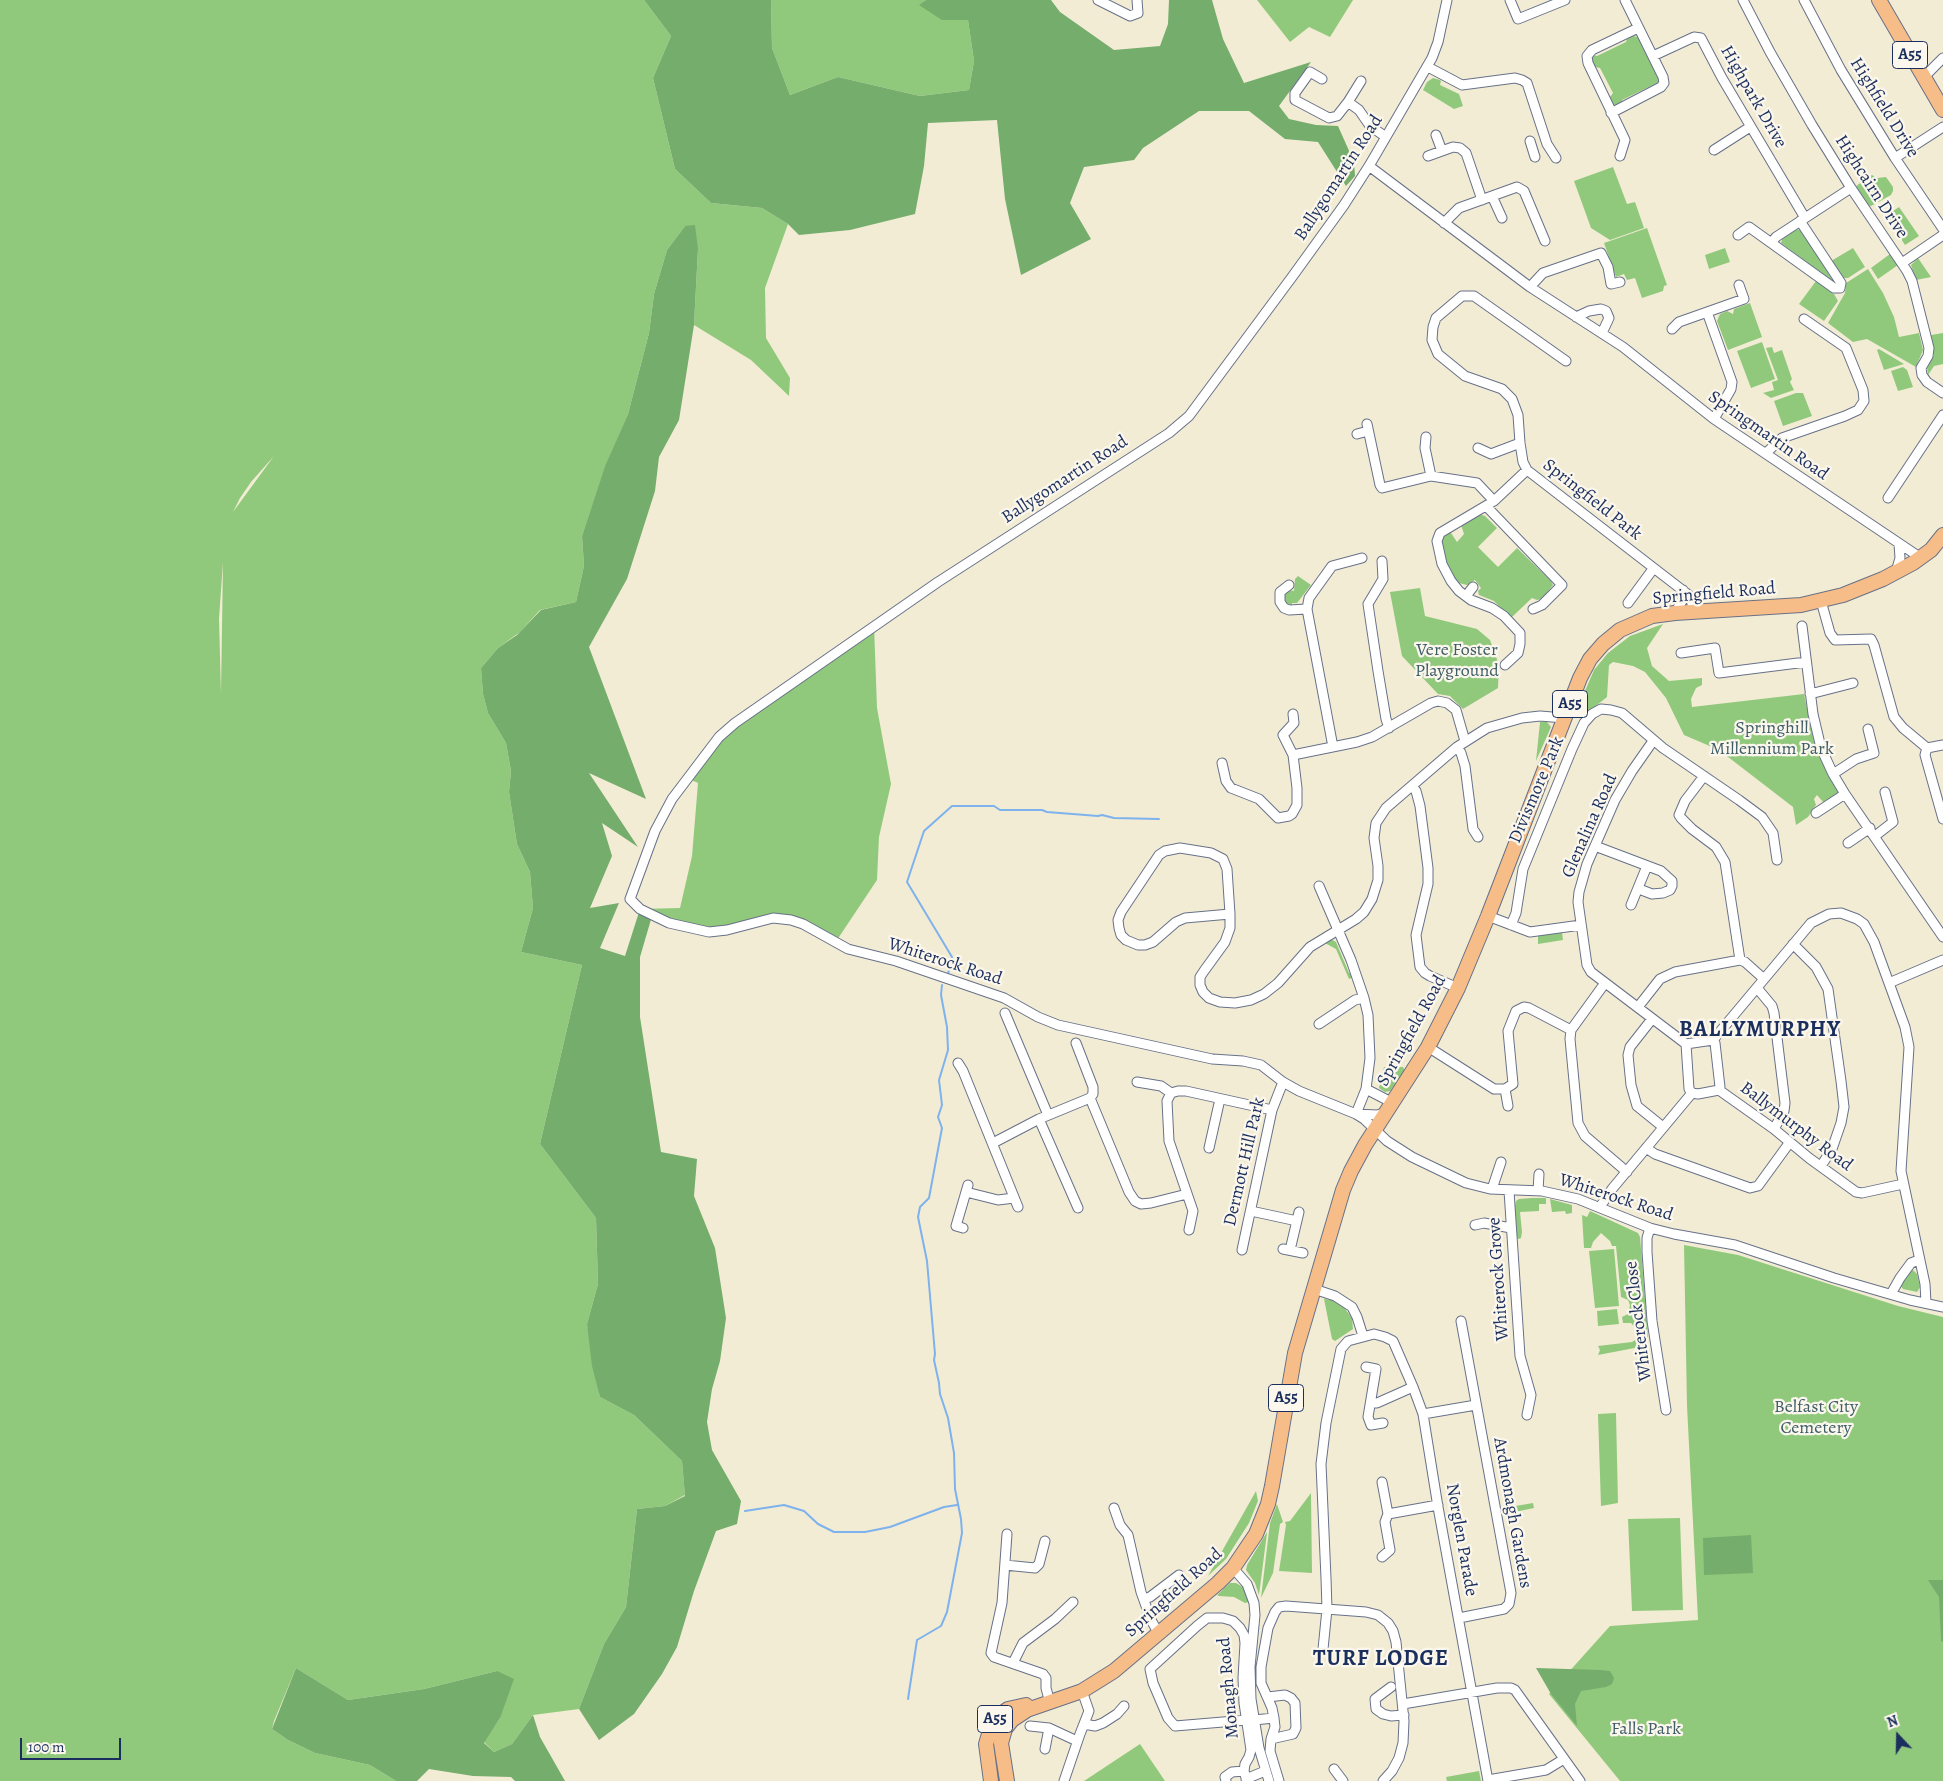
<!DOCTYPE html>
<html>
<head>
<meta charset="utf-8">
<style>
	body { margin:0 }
	#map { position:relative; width:1943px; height:1781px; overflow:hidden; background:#f3ecd5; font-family:Alegreya,serif }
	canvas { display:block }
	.north { position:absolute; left:1873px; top:1711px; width:50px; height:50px; -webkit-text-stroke:4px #fbf7ec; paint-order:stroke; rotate:339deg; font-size:14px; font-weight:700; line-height:20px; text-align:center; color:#1b2f5e }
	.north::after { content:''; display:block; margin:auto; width:18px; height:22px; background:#1b2f5e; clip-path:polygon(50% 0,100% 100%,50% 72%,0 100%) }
	.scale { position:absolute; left:20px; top:1738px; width:101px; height:22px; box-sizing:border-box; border:2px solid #1b2f5e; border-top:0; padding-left:6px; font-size:15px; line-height:18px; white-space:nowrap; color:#1b2f5e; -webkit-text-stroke:4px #fbf7ec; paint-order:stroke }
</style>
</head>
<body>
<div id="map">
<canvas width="1943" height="1781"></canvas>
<div class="north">N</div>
<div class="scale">100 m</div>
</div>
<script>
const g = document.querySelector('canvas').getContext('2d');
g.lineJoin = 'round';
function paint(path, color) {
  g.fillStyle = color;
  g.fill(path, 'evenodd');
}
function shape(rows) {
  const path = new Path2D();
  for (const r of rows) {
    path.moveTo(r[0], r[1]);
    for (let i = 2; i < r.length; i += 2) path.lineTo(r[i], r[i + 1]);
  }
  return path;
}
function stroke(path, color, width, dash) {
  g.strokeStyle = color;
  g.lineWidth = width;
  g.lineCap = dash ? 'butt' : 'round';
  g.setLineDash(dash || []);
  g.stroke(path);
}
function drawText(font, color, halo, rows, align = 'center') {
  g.font = font + ' Alegreya,serif';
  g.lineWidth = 4.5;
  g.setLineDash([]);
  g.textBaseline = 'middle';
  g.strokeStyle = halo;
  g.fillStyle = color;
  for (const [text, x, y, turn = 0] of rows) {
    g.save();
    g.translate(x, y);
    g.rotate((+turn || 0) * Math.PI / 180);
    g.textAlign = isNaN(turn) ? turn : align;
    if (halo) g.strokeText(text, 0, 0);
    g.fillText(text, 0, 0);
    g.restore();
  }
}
paint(shape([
	[0,0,644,0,671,36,653,78,675,169,711,203,762,208,788,224,765,288,766,338,790,378,789,396,751,360,694,325,698,249,685,226,667,250,654,294,649,333,628,414,605,467,582,536,584,566,576,602,540,610,520,632,498,648,481,668,483,694,488,713,506,743,511,771,509,792,517,844,530,872,533,908,521,952,582,965,540,1144,596,1218,598,1284,587,1324,600,1397,634,1415,682,1461,685,1495,665,1506,637,1509,626,1607,604,1644,579,1709,533,1715,512,1744,494,1752,484,1742,500,1718,497,1671,424,1689,348,1700,296,1668,274,1721,272,1729,288,1740,315,1753,370,1765,396,1781,0,1781],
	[274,456,233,512,240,498,251,482],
	[223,562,221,693,221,694,219,619],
	[771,0,926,0,920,5,968,20,974,61,969,90,920,96,838,77,790,95,772,48],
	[1257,0,1353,0,1330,37,1309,27,1290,42],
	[1633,36,1638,37,1659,76,1659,82,1622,100,1622,103,1617,106,1613,104,1610,97,1613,93,1600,68,1595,67,1592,61,1592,57,1594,55,1597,56,1626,42,1627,39],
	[1433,78,1440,80,1441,81,1440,85,1459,94,1463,106,1454,109,1423,90,1427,82],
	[1613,167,1627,204,1635,202,1644,228,1610,240,1591,228,1574,181],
	[1872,175,1877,178,1886,177,1893,187,1893,191,1891,195,1871,206,1867,205,1856,186],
	[1899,207,1919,236,1905,245,1886,216],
	[1647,228,1667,285,1664,286,1663,291,1642,298,1635,278,1627,280,1624,274,1616,277,1604,243],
	[1795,229,1801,230,1832,279,1836,281,1835,283,1832,284,1828,281,1827,277,1781,243,1783,236],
	[1725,248,1730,262,1709,269,1705,255],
	[1853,248,1865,267,1848,278,1842,278,1831,261],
	[1890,254,1898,265,1878,279,1871,268],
	[1918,258,1931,277,1916,280,1911,265],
	[1868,269,1883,293,1894,317,1899,337,1919,333,1923,350,1916,367,1867,339,1853,342,1828,323,1845,293,1846,283],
	[1816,281,1834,294,1838,301,1824,321,1799,304],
	[1750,303,1762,337,1728,350,1717,321,1720,314,1727,311,1733,314,1734,309],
	[1943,333,1943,364,1934,366,1928,375,1927,368,1934,355,1931,335],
	[1762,342,1775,379,1751,388,1737,351],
	[1772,347,1774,353,1782,350,1792,379,1790,382,1794,390,1771,398,1763,393,1774,390,1772,382,1778,380,1766,348],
	[1879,349,1904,364,1884,370,1877,350],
	[1903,367,1907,370,1913,387,1898,391,1891,371],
	[1796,393,1803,393,1812,416,1783,426,1774,401],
	[1482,515,1485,516,1497,528,1478,547,1498,567,1517,548,1551,581,1553,585,1542,599,1537,600,1532,598,1512,617,1508,616,1494,601,1479,595,1478,591,1481,588,1475,580,1467,585,1459,583,1451,574,1445,560,1440,542,1444,533,1449,530,1457,542,1464,534,1461,525,1475,516],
	[1298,576,1311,585,1297,603,1292,603,1292,605,1287,604,1283,599,1283,594,1289,590,1294,591,1295,579],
	[1420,588,1425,616,1477,629,1490,640,1499,665,1498,688,1463,709,1450,696,1438,694,1402,656,1390,592],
	[1663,624,1647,648,1652,666,1669,681,1702,678,1702,685,1696,688,1691,699,1692,707,1804,694,1814,742,1830,778,1843,791,1823,802,1817,795,1814,799,1816,805,1808,817,1796,825,1793,807,1719,750,1684,735,1666,698,1645,672,1633,666,1613,662,1609,665,1607,697,1587,713,1576,712,1594,670,1608,653,1630,636],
	[874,625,877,708,891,784,879,837,877,880,833,946,791,920,757,921,709,932,640,909,680,908,692,856,698,783,689,779,735,723],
	[1540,722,1547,722,1551,727,1536,761],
	[1562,932,1563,940,1538,944,1538,935],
	[1331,939,1336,942,1349,973,1352,972,1354,977,1349,979,1336,949,1325,943],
	[1384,1067,1403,1067,1405,1071,1390,1091,1385,1092,1379,1088],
	[1531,1198,1546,1198,1546,1204,1539,1204,1539,1211,1520,1212,1522,1232,1521,1238,1519,1239,1517,1238,1515,1206,1516,1201,1519,1199],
	[1550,1199,1572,1205,1572,1213,1566,1214,1565,1211,1552,1212],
	[1590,1211,1638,1233,1640,1237,1648,1336,1645,1346,1598,1355,1600,1350,1598,1346,1632,1342,1635,1340,1638,1331,1631,1323,1623,1323,1622,1317,1628,1314,1630,1305,1628,1300,1621,1297,1616,1246,1612,1246,1610,1241,1601,1233,1593,1242,1591,1248,1584,1248,1582,1215,1587,1217],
	[1684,1245,1738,1255,1898,1306,1943,1317,1943,1781,1620,1781,1549,1694,1610,1626,1698,1620,1687,1406],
	[1614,1249,1619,1306,1595,1308,1589,1251],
	[1913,1270,1917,1274,1920,1287,1917,1292,1903,1289,1900,1285,1909,1271],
	[1324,1299,1334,1300,1343,1306,1352,1318,1353,1329,1335,1341,1332,1339],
	[1617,1309,1619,1324,1598,1326,1597,1311],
	[1616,1413,1618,1503,1601,1506,1598,1414],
	[1256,1491,1258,1501,1249,1523,1226,1559,1208,1576],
	[1311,1493,1312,1573,1279,1571,1286,1525,1285,1522,1290,1521],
	[1533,1503,1534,1508,1505,1514,1504,1508],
	[1277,1504,1283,1522,1280,1524,1273,1573,1261,1598,1270,1523],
	[1680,1518,1683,1610,1632,1611,1628,1519],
	[1267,1532,1267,1533,1259,1595,1255,1583,1246,1570,1247,1565],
	[1230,1583,1236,1583,1243,1587,1249,1602,1245,1603,1234,1597,1219,1596,1217,1595],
	[1140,1744,1165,1781,1084,1781],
	[1479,1771,1481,1781,1447,1781,1446,1777]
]), '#91c97c');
paint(shape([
	[644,0,771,0,772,48,790,95,838,77,920,96,969,90,974,61,968,20,942,20,919,5,926,0,1051,0,1060,12,1114,50,1160,46,1168,24,1169,0,1212,0,1223,39,1244,83,1311,62,1279,106,1289,119,1316,125,1338,126,1354,162,1355,176,1346,186,1318,142,1285,139,1249,111,1199,111,1143,148,1134,160,1084,167,1070,203,1091,239,1021,275,1005,199,997,120,928,123,924,166,915,214,850,230,799,235,788,224,762,208,711,203,675,169,653,78,671,36],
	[695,225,698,249,694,325,679,420,659,457,655,491,627,579,589,647,646,799,589,773,638,847,602,823,612,856,590,908,619,903,600,948,625,956,640,909,652,916,640,957,640,1017,661,1152,697,1159,694,1196,715,1248,726,1318,720,1361,712,1389,707,1422,712,1450,741,1501,737,1524,716,1531,694,1591,677,1647,662,1674,634,1714,599,1740,579,1709,604,1644,626,1607,637,1509,665,1506,685,1496,682,1461,634,1415,600,1397,592,1366,587,1324,598,1284,596,1218,540,1144,582,965,521,952,533,908,530,872,517,844,509,792,511,771,506,743,488,713,483,694,481,668,498,648,517,635,541,610,576,602,584,566,582,536,605,466,628,414,649,333,654,294,667,250,685,226],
	[1751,1535,1753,1573,1704,1575,1703,1538],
	[1928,1580,1943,1580,1943,1642,1941,1641,1939,1597],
	[296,1668,348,1700,424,1689,497,1671,514,1679,500,1718,484,1743,494,1752,512,1744,533,1715,540,1737,565,1781,515,1781,511,1777,473,1776,429,1769,417,1781,396,1781,370,1765,315,1753,288,1740,272,1729],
	[1536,1668,1600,1670,1610,1671,1614,1678,1612,1684,1606,1687,1581,1691,1575,1704,1577,1726,1551,1694]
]), '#74ad6c');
stroke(shape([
	[948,974,952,957,907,882,924,831,952,806,994,806,1000,810,1042,810,1047,812,1098,816,1102,815,1114,818,1159,819],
	[745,1511,784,1505,804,1511,818,1524,834,1532,865,1532,890,1527,944,1507,957,1505],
	[908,1699,917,1640,941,1626,947,1612,962,1533,961,1519,955,1489,954,1453,948,1418,940,1394,939,1383,934,1360,935,1354,927,1261,918,1217,920,1207,929,1198,942,1128,938,1117,942,1105,939,1080,948,1050,947,1027,941,995,942,985]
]), '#7eb2ec', 2);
const minor = shape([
	[1098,0,1130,16,1138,13,1137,0],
	[1447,0,1438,42,1432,58,1369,166,1344,205,1292,277,1189,416,1169,433,938,582,735,723,719,737,672,799,655,831,630,899,640,909,669,923,709,932,727,930,773,918,791,920,803,924,848,949,896,961,1004,998,1038,1017,1058,1025,1212,1059,1243,1061,1261,1065,1283,1082,1299,1091,1356,1114,1364,1119,1387,1141,1412,1157,1466,1183,1490,1189,1542,1191,1578,1199,1650,1228,1674,1234,1735,1245,1834,1278,1910,1300,1943,1307],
	[1510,0,1518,19,1565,0],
	[1743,0,1770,52,1812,125,1851,188,1907,271,1912,281,1929,348,1928,356,1921,368,1922,375,1927,382,1943,393],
	[1804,0,1841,70,1895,158,1943,229],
	[1653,56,1694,37,1701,38,1722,78,1805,218],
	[1428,67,1462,85,1515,78,1522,80,1527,83,1547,144,1556,158],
	[1923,78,1943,58],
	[1322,79,1310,72,1295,93,1295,100,1329,118,1337,116,1348,102,1359,110,1370,126,1386,137],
	[1348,102,1361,81],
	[1611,113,1661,87,1664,83,1663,77,1625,0],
	[1436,135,1442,151],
	[1530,141,1535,157],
	[1714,150,1750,127],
	[1428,156,1453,147,1460,148,1466,153,1482,200],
	[1620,156,1625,140,1588,63,1587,56,1592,50,1638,28],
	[1895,158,1943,127],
	[1369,166,1530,287,1623,347,1714,419,1921,558],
	[1492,196,1502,218],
	[1444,223,1459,208,1517,187,1524,191,1545,241],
	[1738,235,1749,227,1834,288,1840,288,1841,283,1800,221],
	[1772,242,1776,237,1851,188],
	[1902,263,1943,235],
	[1530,287,1543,273,1601,253,1608,267,1611,284,1620,282],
	[1707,312,1732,382,1731,389,1714,419],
	[1576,317,1589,311,1601,309,1606,311,1609,318,1602,333],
	[1672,329,1679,322,1744,299,1739,285],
	[1566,361,1474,296,1462,296,1436,318,1433,327,1432,340,1438,354,1465,376,1502,389,1512,399,1518,415,1520,443,1523,462,1527,470,1690,596,1694,612],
	[1367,424,1380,485,1382,488,1431,476,1477,483,1494,501],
	[1357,434,1368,431],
	[1426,437,1425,448,1431,476],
	[1478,448,1491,454,1520,443],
	[1766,453,1782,438,1845,416,1858,410,1864,401,1863,390,1846,348,1804,319],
	[1888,498,1943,415],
	[1486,506,1562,585,1542,605,1533,609],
	[1382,561,1383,579,1368,604,1378,671,1386,719,1389,728],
	[1896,572,1900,558,1899,544],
	[1289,585,1280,592,1280,602,1284,608,1289,610,1307,609],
	[1466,596,1473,587],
	[1821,601,1830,633,1835,640,1871,639,1874,645,1894,717,1903,728,1927,748,1943,745],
	[1628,603,1653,569],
	[1675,613,1682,601,1683,590],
	[1802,626,1813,714,1821,748,1833,774,1845,794,1943,937],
	[1681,653,1715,648,1719,673,1806,662],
	[1505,665,1518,653,1520,644,1520,633,1504,616,1492,608,1471,600,1459,591,1451,581,1442,564,1437,541,1440,533,1494,501,1527,470],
	[1810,694,1853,683],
	[1653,741,1632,771,1615,800,1587,864,1579,892,1578,902,1587,965,1591,972,1686,1044],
	[1333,747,1307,609,1309,598,1332,566,1362,558],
	[1457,747,1461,753,1465,766,1473,829,1478,837],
	[1927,748,1925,755,1943,819],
	[1293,755,1357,742,1372,737,1431,703,1438,701,1447,703,1456,710,1465,741],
	[1222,763,1226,781,1231,788,1259,799,1278,818,1289,816,1292,814,1297,805,1297,788,1293,755,1283,735,1294,723,1293,714],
	[1833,774,1856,759,1874,753,1868,729],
	[1704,776,1685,801,1679,815,1681,818,1692,829,1716,847,1725,862,1740,960],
	[1412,786,1416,791,1420,806,1428,868,1428,884,1416,935,1420,967,1425,973,1430,976,1458,988],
	[1816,813,1845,794],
	[1875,836,1893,822,1885,792],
	[1848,843,1870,828],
	[1595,846,1661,871,1672,881,1672,886,1670,890,1663,893,1652,894,1639,889],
	[1180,848,1211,853,1223,859,1227,869,1230,914,1185,918,1176,922,1153,942,1145,945,1138,945,1126,940,1121,935,1119,928,1118,920,1121,912,1159,855,1165,851,1180,848],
	[1319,886,1351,960,1364,998,1368,1015,1370,1058,1366,1089,1356,1114,1377,1115,1387,1112],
	[1631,905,1647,866],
	[1230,914,1230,928,1225,942,1204,971,1200,977,1200,985,1203,992,1209,998,1220,1002,1235,1003,1251,1000,1264,994,1278,983,1310,947,1356,919,1364,912,1372,899,1378,880,1378,866,1374,838,1376,823,1386,808,1429,771,1457,747,1487,728,1522,718,1540,716,1564,718],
	[1488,916,1530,932,1581,925],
	[1511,925,1516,913,1523,869,1572,749,1584,723,1592,714,1601,709,1611,710,1622,713,1663,748,1739,800,1762,817,1773,833,1777,860],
	[1793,944,1816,967,1828,989,1841,1081,1844,1107,1841,1123,1832,1149,1821,1166],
	[1605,983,1571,1030,1570,1039,1578,1123,1585,1136,1627,1172],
	[1889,983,1943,960],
	[1757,988,1772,1006,1774,1013,1785,1103,1784,1111,1774,1129],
	[1638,1007,1660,979,1675,972,1740,960,1745,962,1764,979],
	[1005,1013,1048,1115],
	[1652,1019,1630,1047,1628,1055,1631,1085,1637,1106,1663,1127],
	[1319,1024,1355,1000,1364,998],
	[1713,1040,1811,923,1829,914,1841,913,1857,919,1864,924,1874,942,1905,1027,1909,1047,1901,1171,1925,1284,1926,1303],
	[1713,1040,1715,1043,1720,1087,1719,1090],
	[1076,1043,1093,1087,1093,1094,1090,1098],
	[1686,1044,1689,1089,1692,1093],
	[1686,1044,1713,1040],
	[1428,1047,1494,1089,1505,1089,1513,1084,1508,1031,1516,1011,1524,1007,1529,1008,1571,1030],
	[958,1063,963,1071,1018,1207],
	[1137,1082,1161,1086,1171,1093],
	[1366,1089,1393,1103],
	[1505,1089,1508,1106],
	[1719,1090,1774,1129,1809,1158,1856,1192,1862,1193,1903,1184],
	[1171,1093,1167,1101,1169,1141,1193,1211,1189,1230],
	[1171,1093,1178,1091,1186,1091,1272,1110],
	[1692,1093,1698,1094,1719,1090],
	[1039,1119,1078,1208],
	[993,1143,1039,1119,1090,1098,1129,1192,1135,1201,1141,1204,1151,1203,1187,1194],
	[1209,1148,1220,1099],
	[1646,1148,1655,1154,1750,1188,1758,1186,1790,1142],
	[1492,1189,1501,1162],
	[1509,1191,1520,1356,1531,1395,1527,1415],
	[1538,1191,1539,1174],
	[966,1192,998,1200,1014,1198],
	[1600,1207,1612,1189,1692,1093],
	[1251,1211,1297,1221],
	[1475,1225,1484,1223,1511,1228],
	[963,1228,956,1226,968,1185],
	[1650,1228,1647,1238,1647,1252,1652,1321,1666,1410],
	[1283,1249,1303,1253],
	[1242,1250,1272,1110,1283,1082],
	[1290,1250,1299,1212],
	[1314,1289,1335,1296,1352,1307,1357,1317,1363,1336],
	[1891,1294,1900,1278,1911,1263,1919,1260],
	[1366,1367,1376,1369,1368,1417,1371,1425,1383,1423],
	[1371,1403,1377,1403,1413,1387],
	[1423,1414,1476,1405],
	[1114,1508,1120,1525,1128,1535,1141,1592,1151,1620,1159,1634],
	[1388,1514,1438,1505],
	[1007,1534,1002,1603,991,1653,994,1657,1043,1674,1046,1678,1046,1688,1050,1703],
	[1382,1557,1390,1550,1385,1522,1388,1514,1382,1482],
	[1005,1565,1035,1568,1039,1564,1045,1541],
	[1233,1568,1247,1584,1254,1603,1255,1615,1250,1667,1251,1699,1259,1748,1269,1781],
	[1144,1599,1150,1597,1179,1575],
	[1459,1618,1504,1609,1509,1604,1511,1593,1461,1321],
	[1323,1649,1327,1609,1326,1578,1321,1464,1326,1423,1341,1349,1348,1341,1374,1334,1385,1337,1393,1341,1413,1387,1423,1414,1438,1507,1488,1781],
	[1013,1663,1023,1643,1055,1619,1073,1602],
	[1391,1687,1375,1699,1376,1709,1383,1714,1391,1716,1404,1715],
	[1268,1697,1285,1695,1291,1698,1295,1703,1296,1728,1293,1734,1271,1739],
	[1403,1704,1497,1688,1511,1688,1515,1690,1580,1781],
	[1247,1720,1175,1726,1168,1718,1153,1683,1150,1669,1197,1626,1207,1618,1223,1618,1233,1621,1240,1628,1244,1635,1245,1643,1243,1678,1244,1703,1251,1750,1249,1757,1245,1764,1244,1771,1247,1781],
	[1254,1720,1274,1718],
	[1084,1724,1095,1726,1103,1723,1117,1714,1124,1706],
	[1030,1726,1049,1728,1077,1741],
	[1045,1749,1049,1728],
	[1334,1769,1343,1781],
	[1246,1779,1265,1771],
	[1488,1780,1546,1770,1564,1759],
	[1064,1781,1080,1734,1089,1711,1082,1691],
	[1226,1781,1225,1777,1232,1772,1244,1771],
	[1279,1781,1270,1751,1271,1739,1275,1727,1274,1718,1272,1708,1261,1683,1261,1667,1268,1628,1275,1612,1279,1607,1286,1606,1366,1612,1378,1615,1388,1623,1393,1631,1396,1642,1404,1721,1403,1743,1399,1758,1392,1771,1383,1781]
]);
const highway = shape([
	[1879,0,1943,110],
	[991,1781,986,1744,992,1724,996,1718,1008,1709,1026,1705],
	[1007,1781,1001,1743,1005,1729,1012,1720,1027,1710,1082,1691,1114,1671,1218,1583,1233,1568,1256,1534,1268,1504,1272,1486,1295,1353,1343,1190,1351,1171,1365,1145,1428,1047,1458,988,1488,916,1580,678,1590,659,1603,644,1620,630,1652,616,1675,613,1801,605,1843,595,1883,579,1913,563,1931,550,1943,535]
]);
stroke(minor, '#677188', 11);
stroke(highway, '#677188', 16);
stroke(minor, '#fff', 9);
stroke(highway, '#f7bd88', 14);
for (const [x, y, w] of [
	[1910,55,35],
	[1570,704,35],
	[1286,1398,35],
	[995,1719,35]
]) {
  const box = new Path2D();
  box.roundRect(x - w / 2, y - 13.5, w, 27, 4);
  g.fillStyle = '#fbf7ec';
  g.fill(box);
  stroke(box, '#1b2f5e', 1);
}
drawText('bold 16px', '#1b2f5e', null, [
	["A55",1910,55],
	["A55",1570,704],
	["A55",1286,1398],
	["A55",995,1719]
]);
drawText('18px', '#1b2f5e', '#fbf7ec', [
	["Highpark Drive",1753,97,60],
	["Highfield Drive",1884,108,58],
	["Ballygomartin Road",1339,178,-57],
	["Highcairn Drive",1871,187,57],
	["Springmartin Road",1768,436,35],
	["Ballygomartin Road",1065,480,-33],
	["Springfield Park",1592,500,38],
	["Springfield Road",1714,594,-5],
	["Divismore Park",1537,790,-67],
	["Glenalina Road",1590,826,-66],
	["Whiterock Road",945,962,18],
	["Springfield Road",1412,1031,-61],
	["Ballymurphy Road",1796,1127,37],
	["Dermott Hill Park",1245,1162,-77],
	["Whiterock Road",1616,1198,18],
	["Whiterock Grove",1499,1279,-94],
	["Whiterock Close",1639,1321,-97],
	["Ardmonagh Gardens",1512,1513,80],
	["Norglen Parade",1461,1540,80],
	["Springfield Road",1174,1593,-42],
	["Monagh Road",1229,1688,-95]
]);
drawText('18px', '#3e5d67', '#fbf7ec', [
	["Vere Foster",1457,651],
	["Playground",1457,672],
	["Springhill",1772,729],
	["Millennium Park",1772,750],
	["Belfast City",1816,1408],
	["Cemetery",1816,1429],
	["Falls Park",1646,1730]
]);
g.letterSpacing = '1px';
drawText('bold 22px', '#1b2f5e', '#fbf7ec', [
	["BALLYMURPHY",1760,1031],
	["TURF LODGE",1381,1660]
]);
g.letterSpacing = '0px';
</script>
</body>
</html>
